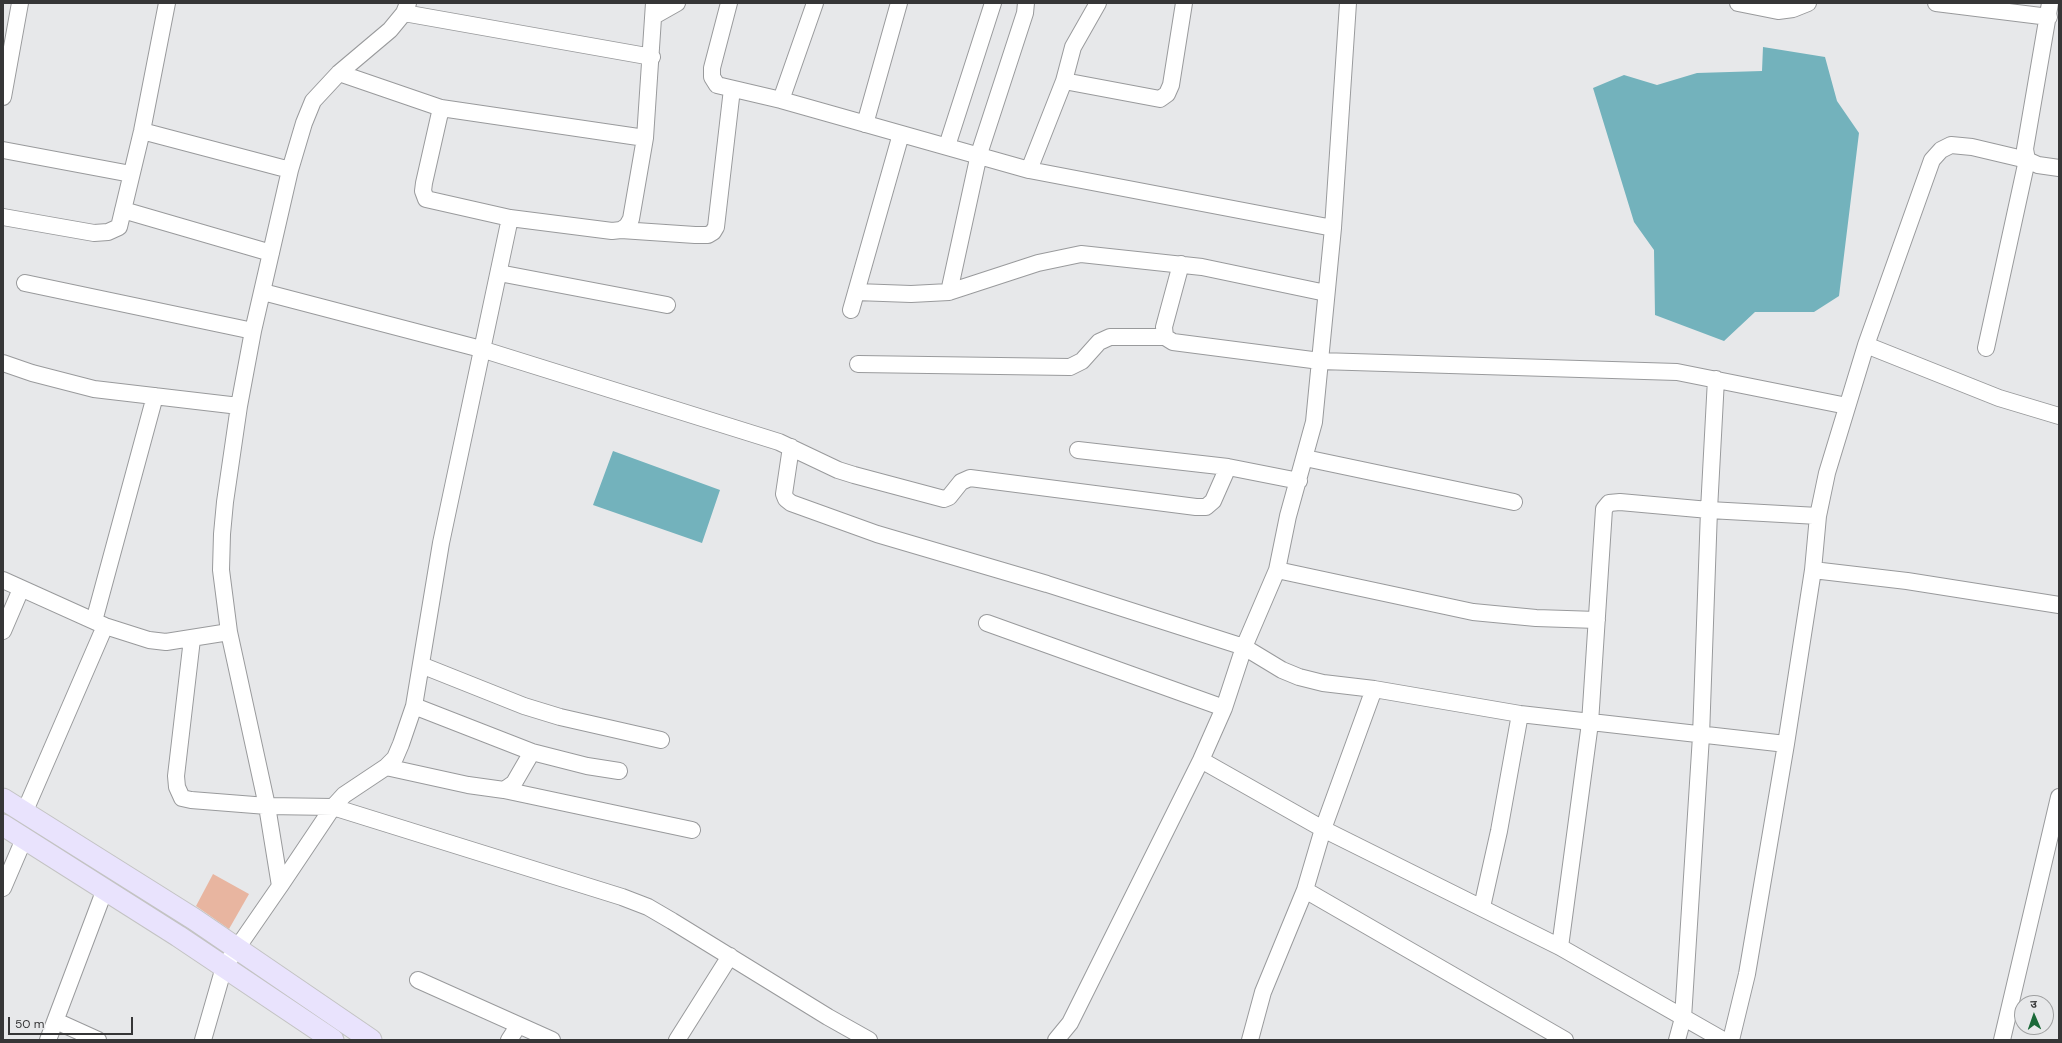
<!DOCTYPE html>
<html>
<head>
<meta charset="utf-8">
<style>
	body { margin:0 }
	#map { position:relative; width:2062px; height:1043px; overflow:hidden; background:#e7e8ea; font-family:"DM Sans","Noto Sans Devanagari",sans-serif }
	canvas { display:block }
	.frame { position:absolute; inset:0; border:4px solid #363637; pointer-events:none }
	.north { position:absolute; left:2014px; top:995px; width:40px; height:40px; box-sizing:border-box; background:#e7e8ea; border:1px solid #a0a1a2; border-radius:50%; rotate:358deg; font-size:11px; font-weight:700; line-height:16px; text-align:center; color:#363637 }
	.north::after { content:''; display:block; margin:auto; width:14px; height:18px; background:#1b6939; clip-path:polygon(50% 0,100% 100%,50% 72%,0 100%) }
	.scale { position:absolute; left:8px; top:1017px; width:125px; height:18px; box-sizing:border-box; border:2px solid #363637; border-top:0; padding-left:5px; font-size:12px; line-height:14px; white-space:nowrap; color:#363637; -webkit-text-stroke:3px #e7e8ea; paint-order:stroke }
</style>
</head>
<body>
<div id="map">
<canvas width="2062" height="1043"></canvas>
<div class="frame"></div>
<div class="north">उ</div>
<div class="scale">50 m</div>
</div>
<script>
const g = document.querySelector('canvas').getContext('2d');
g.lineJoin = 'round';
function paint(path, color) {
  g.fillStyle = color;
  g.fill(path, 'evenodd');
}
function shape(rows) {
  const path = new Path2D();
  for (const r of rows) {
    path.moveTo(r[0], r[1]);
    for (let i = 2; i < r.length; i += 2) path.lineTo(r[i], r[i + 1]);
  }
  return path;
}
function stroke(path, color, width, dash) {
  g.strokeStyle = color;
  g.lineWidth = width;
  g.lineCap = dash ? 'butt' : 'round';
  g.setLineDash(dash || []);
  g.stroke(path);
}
paint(shape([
	[1763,47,1825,57,1837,101,1859,133,1839,296,1814,312,1755,312,1724,341,1655,315,1654,250,1634,222,1593,88,1624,75,1657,85,1697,73,1762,71],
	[613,451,720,490,702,543,593,505]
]), '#73b2bc');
paint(shape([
	[213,874,249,894,229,929,196,906]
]), '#e8b5a0');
const minor = shape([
	[729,3,712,68,712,77,717,85,781,100,1029,170,1064,81,1073,47,1098,3],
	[1738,3,1778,11,1793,9,1808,3],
	[1936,3,2049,17],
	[2050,3,2025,149,2027,160,2038,165,2059,168],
	[404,13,652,57],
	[654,16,677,3],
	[339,73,441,108,645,138],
	[1064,81,1160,99,1167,94,1171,85,1184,3],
	[3,97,20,3],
	[781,100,815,3],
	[441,108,424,183,423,191,426,199,510,218,612,231,621,230,627,226,631,219,645,138,654,3],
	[865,124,899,3],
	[142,131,290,170],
	[947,146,993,3],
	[3,150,131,174],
	[1029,170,1333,228],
	[123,210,271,253],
	[3,217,94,233,108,232,119,227,142,131,167,3],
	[621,230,695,235,708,235,713,232,716,227,732,89],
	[1181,264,1164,327,1165,337,1173,342,1320,361,1677,372,1847,406],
	[499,273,667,305],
	[25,283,253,331],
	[263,292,481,349,779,442,838,470,854,475,944,499,949,497,961,482,970,478,1196,507,1206,507,1213,501,1228,467,1299,481],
	[856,292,911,294,949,292,1038,263,1081,254,1202,267,1326,293],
	[949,292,979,154,1025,13,1026,3],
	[851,310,901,134],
	[1986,348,2027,160,1972,147,1951,145,1941,150,1932,160,1866,345,1999,398,2059,416],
	[3,363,32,373,94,389,239,406],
	[858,364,1070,367,1082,361,1099,342,1110,337,1165,337],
	[791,447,784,494,786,499,791,503,877,534,1047,584,1244,647,1282,670,1299,677,1323,683,1374,689,1520,714,1786,744],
	[1078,450,1228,467],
	[1305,458,1514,502],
	[1277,570,1473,612,1536,618,1597,620],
	[1813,570,1907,581,2059,605],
	[3,580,105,626,149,640,166,642,229,632],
	[94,621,155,396],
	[987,623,1224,708],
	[3,631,21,589],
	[192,639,176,776,177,787,182,798,191,800,267,806,333,807,622,897,648,907,672,921,828,1017,869,1040],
	[421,665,524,706,560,717,661,740],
	[414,706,532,752,587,766,619,771],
	[1201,760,1323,829,1560,947,1723,1040],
	[386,767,468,785,504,790,514,783,532,752],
	[504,790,692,830],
	[24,813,105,626],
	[280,886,333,807,344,795,386,767,395,758,401,744,414,706,441,543,510,218],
	[3,888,24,839],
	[1305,890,1565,1040],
	[1482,907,1499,831,1520,714],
	[1560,947,1590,723,1604,509,1609,503,1620,502,1709,510,1818,516],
	[418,980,552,1040],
	[56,1021,98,1040],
	[48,1040,105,889],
	[203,1040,224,967,280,886,267,806,229,632,221,570,222,534,225,502,239,406,253,331,290,170,304,123,313,101,339,73,390,30,404,13,408,3],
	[509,1040,518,1026],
	[677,1040,730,956],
	[1056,1040,1070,1023,1201,760,1224,708,1244,647,1277,570,1288,516,1314,422,1333,228,1348,3],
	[1250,1040,1263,992,1305,890,1323,829,1374,689],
	[1677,1040,1683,1018,1701,736,1709,510,1716,379],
	[1731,1040,1747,974,1786,744,1813,570,1818,516,1827,473,1866,345],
	[2002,1040,2059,797]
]);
const major = shape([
	[3,799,194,919,371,1040],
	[3,825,178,936,333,1040]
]);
stroke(minor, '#999a9c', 18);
stroke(major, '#c3c3c3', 23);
stroke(minor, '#fff', 16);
stroke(major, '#e9e3fd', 21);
</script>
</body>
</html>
